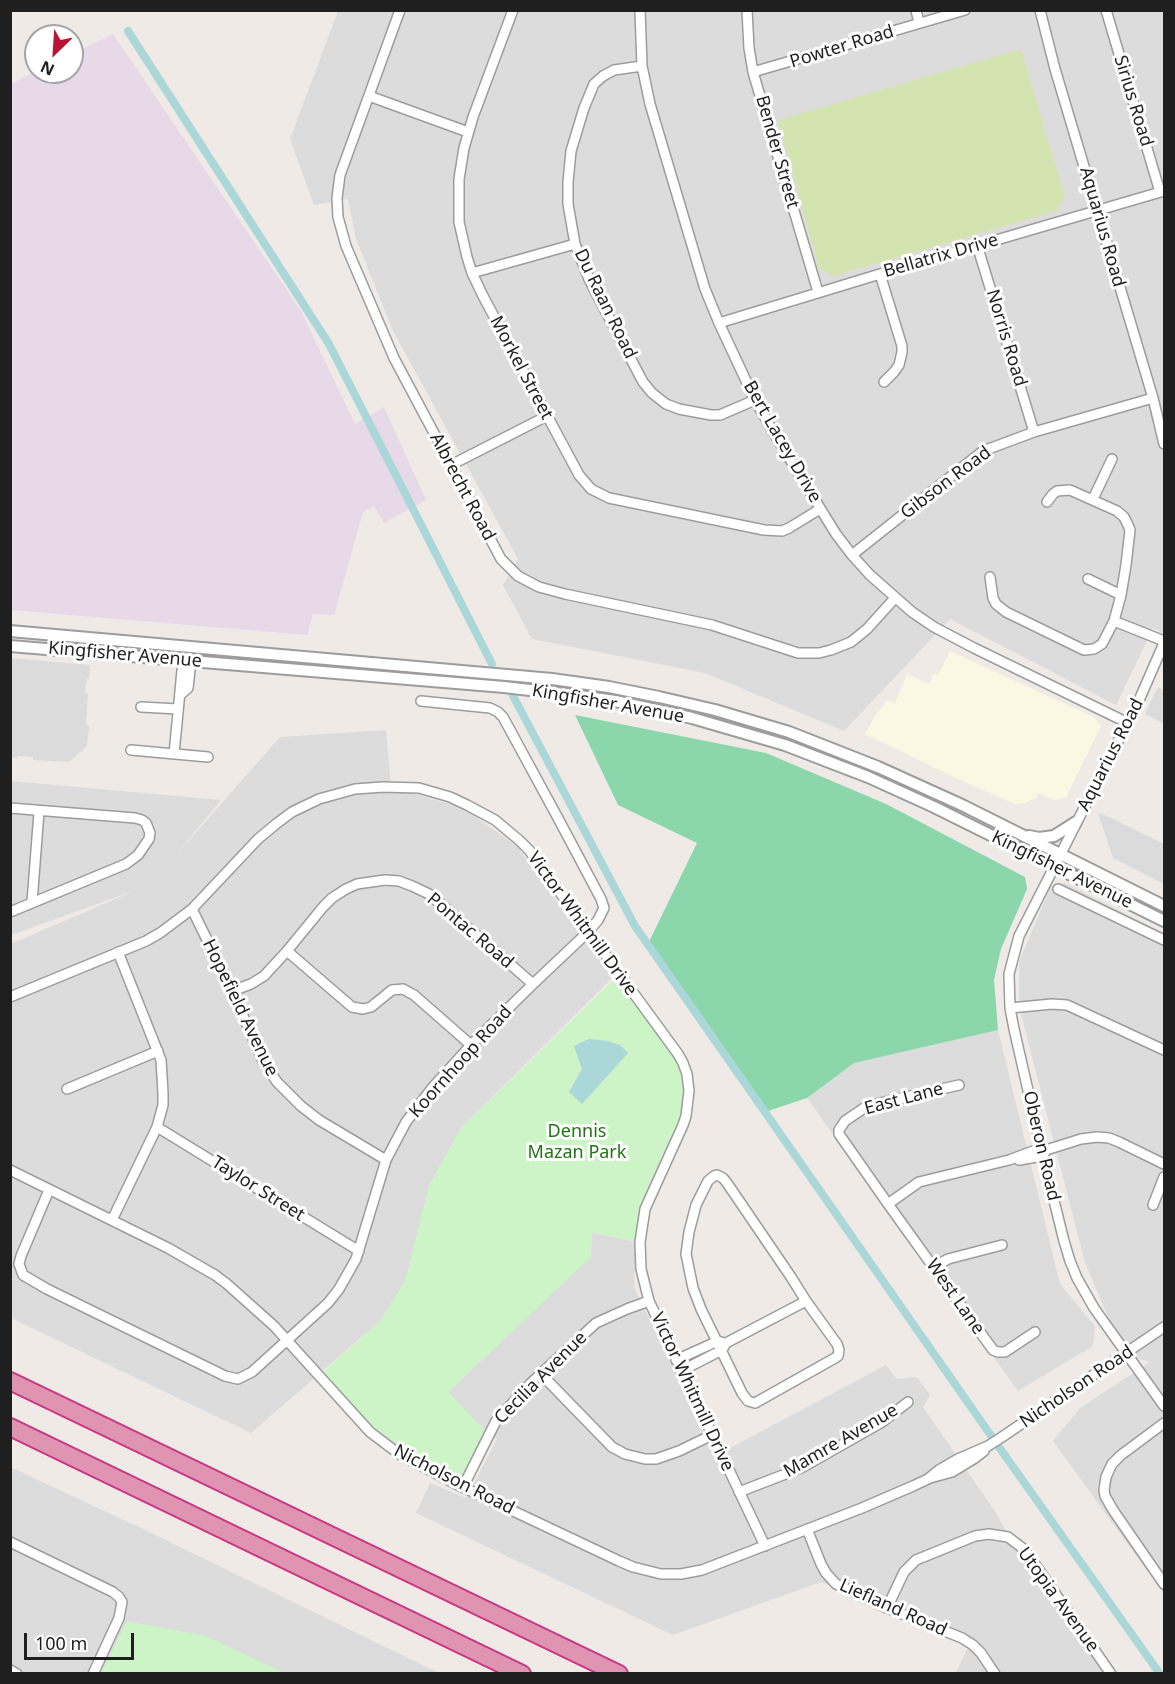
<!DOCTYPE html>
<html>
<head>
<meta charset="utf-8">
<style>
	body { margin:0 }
	#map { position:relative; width:1175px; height:1684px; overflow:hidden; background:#efeae6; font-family:"Noto Sans",sans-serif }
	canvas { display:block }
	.frame { position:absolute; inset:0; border:12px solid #1f1f1f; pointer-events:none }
	.north { position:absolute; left:24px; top:24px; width:60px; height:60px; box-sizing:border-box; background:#fff; border:2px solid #a5a5a5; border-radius:50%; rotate:205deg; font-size:16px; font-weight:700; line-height:24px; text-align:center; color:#1f1f1f }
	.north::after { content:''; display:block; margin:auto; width:21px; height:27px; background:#bb1333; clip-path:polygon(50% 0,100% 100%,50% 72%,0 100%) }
	.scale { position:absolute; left:24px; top:1633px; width:110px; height:27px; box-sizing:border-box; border:3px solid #1f1f1f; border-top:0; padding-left:8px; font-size:18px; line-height:21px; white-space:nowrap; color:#1f1f1f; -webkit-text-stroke:4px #fff; paint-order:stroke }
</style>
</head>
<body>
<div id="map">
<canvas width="1175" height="1684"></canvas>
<div class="frame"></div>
<div class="north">N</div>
<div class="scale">100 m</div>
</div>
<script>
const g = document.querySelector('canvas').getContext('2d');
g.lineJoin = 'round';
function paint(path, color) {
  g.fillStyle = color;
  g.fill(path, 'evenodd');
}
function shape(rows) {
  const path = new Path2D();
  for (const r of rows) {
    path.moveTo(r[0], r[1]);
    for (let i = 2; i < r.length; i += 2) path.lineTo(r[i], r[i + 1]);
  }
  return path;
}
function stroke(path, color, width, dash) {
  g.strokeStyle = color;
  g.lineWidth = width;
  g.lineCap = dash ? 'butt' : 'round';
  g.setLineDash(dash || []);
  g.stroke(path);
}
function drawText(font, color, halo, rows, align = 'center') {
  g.font = font + ' "Noto Sans",sans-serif';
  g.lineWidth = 6;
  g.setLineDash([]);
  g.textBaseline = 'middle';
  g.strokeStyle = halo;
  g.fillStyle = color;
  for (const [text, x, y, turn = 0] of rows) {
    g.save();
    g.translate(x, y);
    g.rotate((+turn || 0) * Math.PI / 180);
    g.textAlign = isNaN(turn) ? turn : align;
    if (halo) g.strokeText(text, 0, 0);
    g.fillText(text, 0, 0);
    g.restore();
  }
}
paint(shape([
	[338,11,1164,11,1164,634,1153,628,1116,705,950,619,844,731,705,673,532,639,503,585,518,559,393,331,356,239,348,199,314,205,290,139],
	[386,730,391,787,463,808,517,846,612,978,461,1128,429,1186,405,1282,380,1321,251,1433,11,1318,11,944,136,890,11,935,11,781,221,800,176,855,280,737],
	[1065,883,1164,933,1164,1594,1053,1441,1080,1408,1150,1362,1124,1354,1085,1263,1019,1006,1019,962,1051,886],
	[998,1030,1060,1284,1095,1326,1093,1346,1018,1391,807,1098,854,1063],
	[592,1232,636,1242,634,1287,717,1455,886,1365,897,1379,917,1377,930,1395,923,1407,994,1510,1023,1559,1103,1673,956,1673,968,1647,821,1582,673,1635,416,1513,430,1483,466,1498,497,1439,478,1426,448,1392,590,1257],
	[10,1467,143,1529,439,1673,11,1673]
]), '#dddcdc');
paint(shape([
	[113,34,301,311,355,424,384,407,426,500,384,523,374,506,363,512,334,615,313,614,307,635,11,610,11,84,36,71,72,72,72,54]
]), '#e7d9e7');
paint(shape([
	[950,651,1094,717,1101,726,1066,798,1054,800,1038,793,1036,798,1025,803,1015,804,956,778,865,734,874,718,887,700,895,703,907,674,929,684,934,673,938,675]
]), '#fcf7e2');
paint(shape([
	[1021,49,1065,197,1056,211,833,276,819,268,778,120]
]), '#d4e4b1');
paint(shape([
	[621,973,683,1055,689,1087,684,1122,636,1242,592,1232,591,1257,448,1392,488,1433,461,1480,409,1457,379,1436,320,1375,380,1321,405,1282,429,1186,461,1128],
	[127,1621,206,1636,284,1673,101,1673]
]), '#ccf4c7');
paint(shape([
	[575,715,766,753,886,804,1025,877,1027,889,1001,949,994,980,998,1030,854,1063,807,1098,762,1113,647,946,697,843,618,805]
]), '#8bd6ab');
paint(shape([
	[11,658,90,665,89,679,87,679,85,693,88,693,86,724,89,727,87,746,69,762,33,760,33,757,18,756,17,758,11,758],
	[1158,687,1164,690,1164,724,1145,714],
	[1098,813,1107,816,1164,844,1164,884,1113,858]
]), '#dbdbdb');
paint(shape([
	[589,1039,608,1041,620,1045,628,1053,582,1104,569,1092,582,1069,574,1046]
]), '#abd7d8');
stroke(shape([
	[128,31,329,344,492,664],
	[512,694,635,926,992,1437],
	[999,1447,1160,1674]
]), '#abd7d8', 8);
const minor = shape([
	[400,10,340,175,337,198,338,217,346,246,394,358,501,559,518,576,539,587,565,594,712,625,798,653,819,653,831,650,851,642,867,629,895,598],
	[513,10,473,117,464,148,459,179,459,222,467,257,472,273,483,296,579,475,591,489,609,498,764,530,782,531,789,528,820,509],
	[640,10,642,66,650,104,705,289,719,323,755,400,775,435,836,534,852,555,870,575,912,612,934,627,974,648,1128,723],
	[747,10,749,48,753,72,818,292],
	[916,10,919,23],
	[1040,10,1055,69,1153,398,1164,444],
	[1106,10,1160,192],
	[642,66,614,70,603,76,594,84,584,108,571,151,568,182,568,204,575,244,589,279,606,312,643,382,652,393,666,404,679,409,711,415,720,415,755,400],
	[753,72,965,10],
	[369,96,468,132],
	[977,245,1034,432],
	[472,273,575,244],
	[880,274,902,346,902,352,899,365,894,372,884,382],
	[719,323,880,274,1164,191],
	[451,465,547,416],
	[1093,499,1112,459],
	[852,555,983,451,1034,432,1153,398],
	[990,577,993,598,996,604,1006,612,1084,650,1094,649,1102,644,1114,621,1121,595,1126,565,1130,530,1128,525,1124,517,1117,511,1070,490,1057,491,1053,494,1047,502],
	[1088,579,1121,595],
	[1114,621,1164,641],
	[1164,643,1140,698,1019,936,1009,974,1010,1008,1014,1029,1043,1156,1064,1241,1070,1261,1077,1278,1094,1308,1164,1406],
	[180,695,188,688,191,661],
	[141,707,178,709],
	[131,750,208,757],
	[174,754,183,660],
	[10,808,135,818,142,820,146,823,150,833,149,839,138,855,126,864,10,912],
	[1058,889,1164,940],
	[32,902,39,812],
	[192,909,232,991,263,1061,277,1082,301,1106,319,1120,386,1160],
	[287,951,352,1007,363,1009,371,1007,392,990,403,989,414,995,471,1045],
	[232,991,251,984,264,976,287,951,323,907,332,898,346,889,357,884,385,880,399,881,412,886,429,894,533,984],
	[10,997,146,941,160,933,192,909,258,839,276,824,292,812,319,799,355,789,383,787,419,788,450,797,467,805,495,820,519,840,529,850,678,1054,683,1063,687,1074,689,1091,686,1116,683,1125,645,1209,640,1242,641,1269,649,1301,765,1546],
	[1010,1008,1052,1004,1067,1005,1164,1050],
	[959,1085,867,1106,845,1121,839,1130,839,1134,888,1204,993,1350,998,1352,1005,1352,1035,1332],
	[67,1089,158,1051],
	[157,1127,359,1251],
	[1019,1160,1043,1156,1046,1150,1081,1139,1097,1137,1109,1138,1119,1142,1164,1164],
	[10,1170,168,1248,215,1275,227,1284,274,1326,370,1432,399,1454,454,1483,619,1561,633,1567,661,1574,681,1574,702,1570,862,1508,913,1486,928,1479,939,1470,958,1459,988,1446,1002,1437,1164,1327],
	[717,1175,723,1178,727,1183,791,1277,806,1301,837,1344,839,1350,838,1356,835,1358,755,1403,748,1401,742,1393,701,1309,693,1288,686,1254,689,1232,696,1205,708,1181,714,1176,717,1175],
	[49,1190,21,1256,19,1264,23,1275,47,1289,225,1376,238,1379,252,1372,328,1303,339,1289,356,1259,386,1160,406,1122,433,1087,471,1045,533,984,588,932,598,920,604,908,601,899,559,820,503,717,498,712,490,708,421,701],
	[888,1204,919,1182,1009,1160,1041,1148,1046,1150],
	[1153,1205,1164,1177],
	[112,1220,157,1127,163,1105,163,1093,161,1060,118,952],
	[934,1267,948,1259,1002,1245],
	[676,1360,718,1341,721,1342],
	[681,1371,722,1350,726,1343,806,1301],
	[541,1374,612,1447,625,1454,645,1459,656,1459,679,1451,712,1435],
	[1164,1423,1121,1455,1112,1464,1106,1477,1104,1490,1105,1496,1113,1510,1164,1584],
	[930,1478,952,1472,975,1458,984,1451],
	[463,1487,496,1421,531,1383,596,1323,627,1309,649,1301],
	[739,1492,801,1468,882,1422,908,1402],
	[807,1529,821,1564,826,1573,836,1584,887,1608,962,1638,973,1645,981,1653,995,1674],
	[10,1542,113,1592,119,1597,122,1602,119,1618,93,1674],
	[887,1608,904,1572,916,1560,975,1536,989,1534,1008,1537,1025,1550,1111,1674],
	[10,1670,17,1674]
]);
const tertiary = shape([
	[10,631,552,679,609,687,659,697,715,710,789,732,878,767,962,805,1164,906],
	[10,646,504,687,573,695,615,701,692,718,785,745,868,777,934,807,1164,921],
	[1029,836,1039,838,1054,836,1076,822]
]);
const motorway = shape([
	[10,1381,619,1674],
	[10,1427,522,1674]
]);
stroke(minor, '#9c9c9c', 12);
stroke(tertiary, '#9c9c9c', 14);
stroke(motorway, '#ca3585', 20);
stroke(minor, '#fff', 9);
stroke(tertiary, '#fff', 10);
stroke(motorway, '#df95b1', 16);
drawText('18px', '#1f1f1f', '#fff', [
	["Powter Road",842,47,-17],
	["Sirius Road",1133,101,73],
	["Bender Street",777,152,74],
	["Aquarius Road",1102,227,74],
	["Bellatrix Drive",941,256,-16],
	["Du Raan Road",605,304,64],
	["Norris Road",1006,338,73],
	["Morkel Street",521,368,62],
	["Bert Lacey Drive",782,442,60],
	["Gibson Road",946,483,-37],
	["Albrecht Road",462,487,62],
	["Kingfisher Avenue",125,655,5],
	["Kingfisher Avenue",608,704,10],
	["Aquarius Road",1111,755,-63],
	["Kingfisher Avenue",1062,870,26],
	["Victor Whitmill Drive",582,924,54],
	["Pontac Road",470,931,40],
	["Hopefield Avenue",240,1008,64],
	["Koornhoop Road",461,1062,-48],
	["East Lane",904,1099,-15],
	["Oberon Road",1041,1146,77],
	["Taylor Street",258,1189,32],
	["West Lane",955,1297,55],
	["Cecilia Avenue",541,1378,-45],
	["Nicholson Road",1077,1387,-34],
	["Victor Whitmill Drive",692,1392,65],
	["Mamre Avenue",841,1441,-30],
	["Nicholson Road",454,1480,27],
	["Utopia Avenue",1058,1600,54],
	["Liefland Road",893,1608,24]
]);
drawText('18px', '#207416', '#fff', [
	["Dennis",577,1132],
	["Mazan Park",577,1153]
]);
</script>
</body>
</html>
